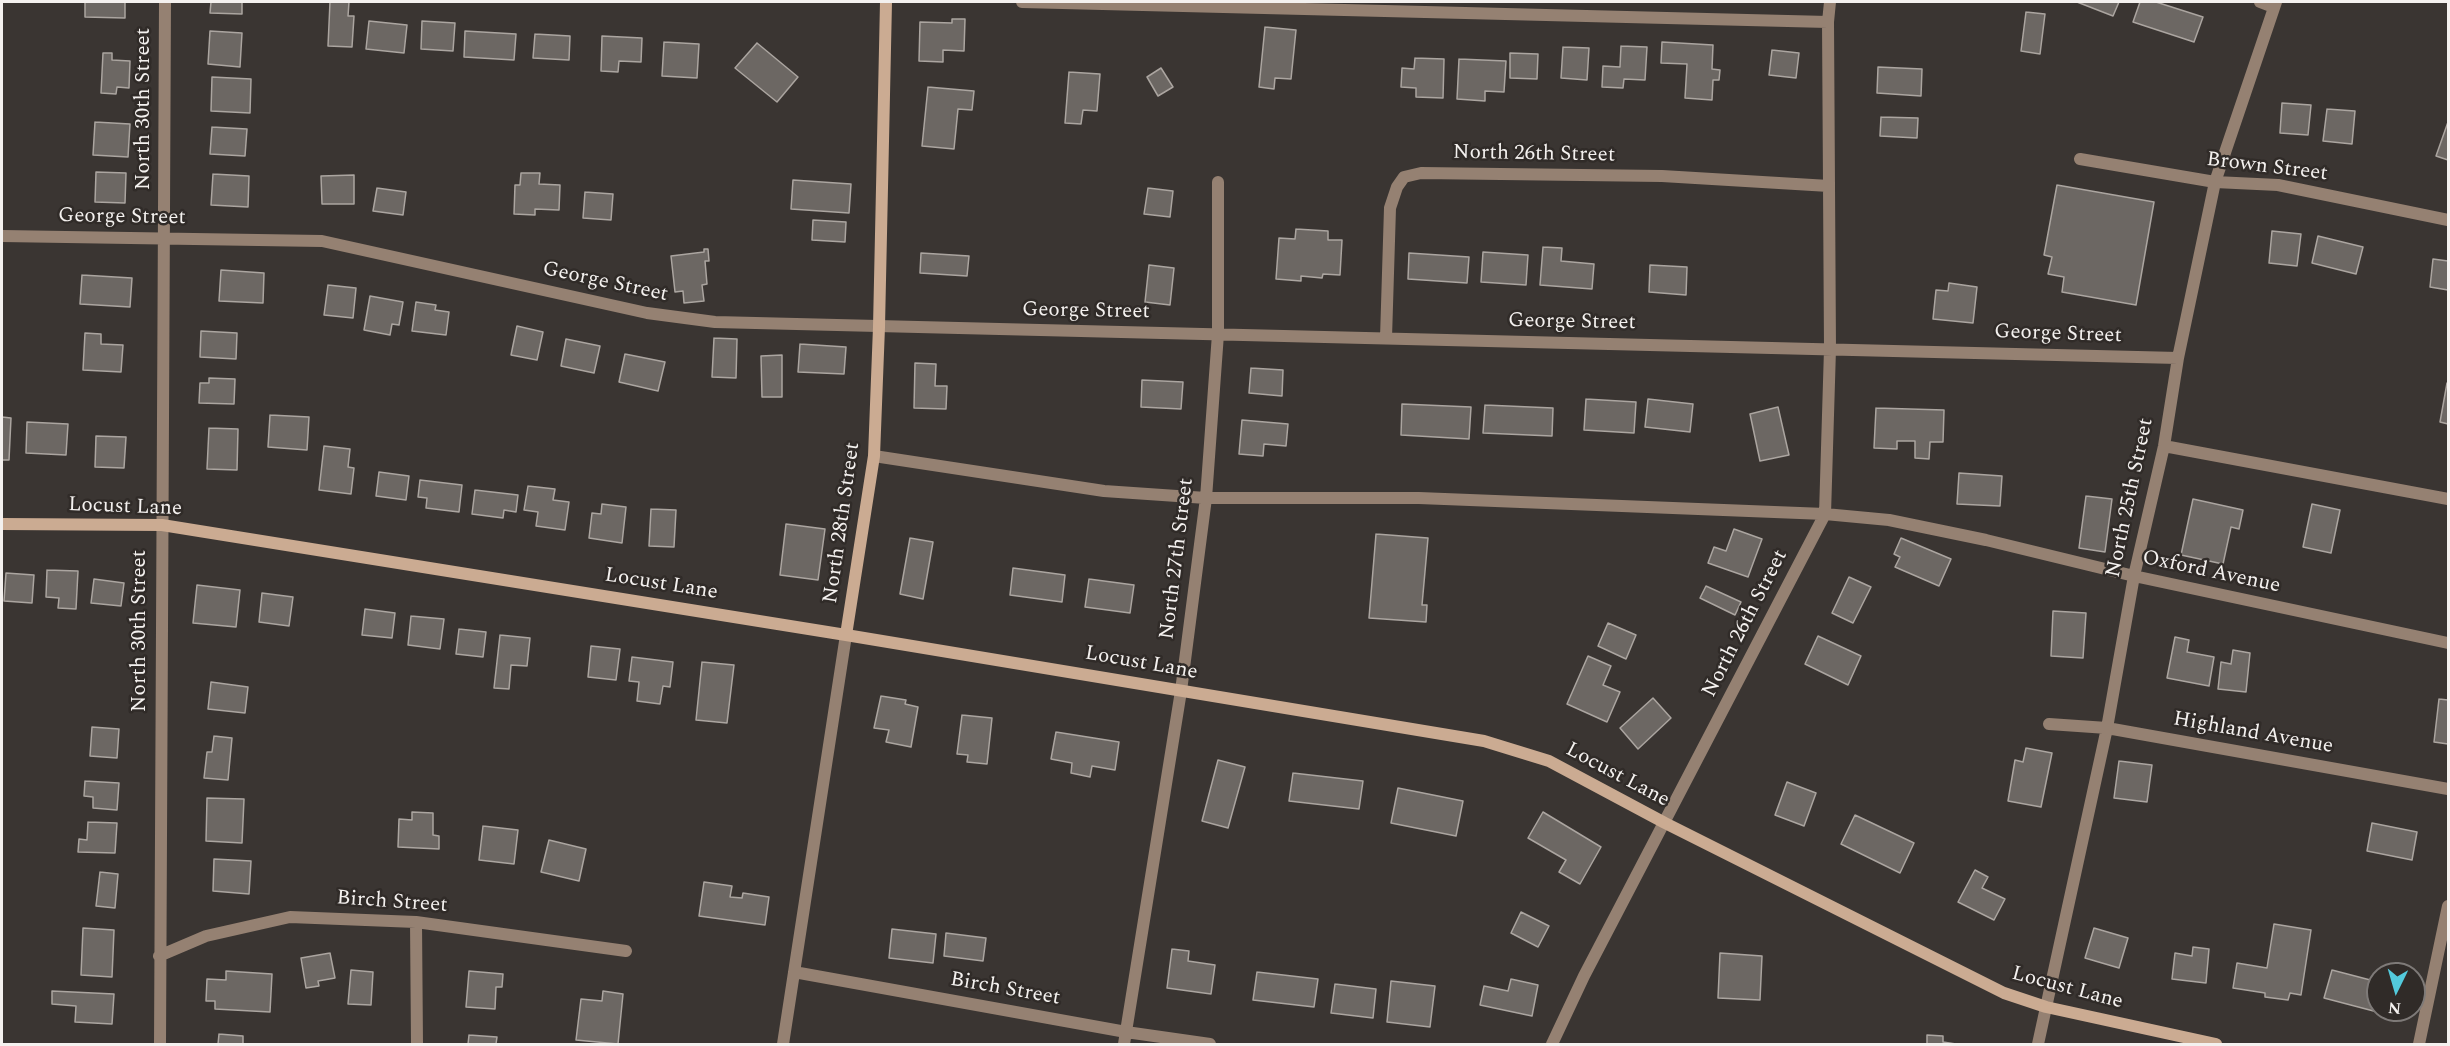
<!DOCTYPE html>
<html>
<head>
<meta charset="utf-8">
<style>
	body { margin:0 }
	#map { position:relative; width:2450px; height:1046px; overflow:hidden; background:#3a3532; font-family:Spectral,serif }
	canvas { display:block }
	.frame { position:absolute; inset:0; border:3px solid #f4f1ef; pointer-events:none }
	.north { position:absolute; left:2366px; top:962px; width:60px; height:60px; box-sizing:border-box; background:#302b28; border:2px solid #7e7a78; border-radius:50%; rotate:185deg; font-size:16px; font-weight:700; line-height:24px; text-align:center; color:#f4f1ef }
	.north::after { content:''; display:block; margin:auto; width:21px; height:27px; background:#53cadc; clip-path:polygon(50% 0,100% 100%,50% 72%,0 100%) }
</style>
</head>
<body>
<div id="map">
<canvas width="2450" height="1046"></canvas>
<div class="frame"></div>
<div class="north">N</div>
</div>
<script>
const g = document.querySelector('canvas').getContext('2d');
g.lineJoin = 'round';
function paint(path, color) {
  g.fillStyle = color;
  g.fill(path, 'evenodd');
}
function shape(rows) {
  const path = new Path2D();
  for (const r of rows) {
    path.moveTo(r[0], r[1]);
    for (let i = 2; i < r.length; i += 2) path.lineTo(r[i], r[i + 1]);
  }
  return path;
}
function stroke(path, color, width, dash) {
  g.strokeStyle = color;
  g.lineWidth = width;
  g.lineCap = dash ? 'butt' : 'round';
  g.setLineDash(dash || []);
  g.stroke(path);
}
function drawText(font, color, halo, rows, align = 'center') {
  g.font = font + ' Spectral,serif';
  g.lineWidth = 5;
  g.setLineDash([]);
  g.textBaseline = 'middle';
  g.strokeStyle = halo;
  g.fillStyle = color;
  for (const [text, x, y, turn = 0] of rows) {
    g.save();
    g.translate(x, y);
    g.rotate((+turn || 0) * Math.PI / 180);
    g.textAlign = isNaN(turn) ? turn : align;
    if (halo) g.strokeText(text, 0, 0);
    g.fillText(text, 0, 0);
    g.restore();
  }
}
const building = shape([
	[85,2,125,2,125,18,85,17,85,2],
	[211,2,242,2,242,14,210,13,211,2],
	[330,2,349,2,348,16,354,16,352,47,328,46,330,2],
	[2077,2,2119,2,2113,16,2077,2],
	[2140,2,2156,2,2203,17,2194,42,2133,22,2140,2],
	[2026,12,2045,14,2040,54,2021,51,2026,12],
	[952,19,965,19,964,51,943,50,943,62,919,61,920,22,952,23,952,19],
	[369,21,407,25,404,53,366,49,369,21],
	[422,21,455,23,453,51,421,49,422,21],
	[1265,27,1296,30,1291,79,1275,78,1274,89,1259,87,1265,27],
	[210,31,242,33,240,67,208,64,210,31],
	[465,31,516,34,514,60,464,57,465,31],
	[535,34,570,36,569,60,533,58,535,34],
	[602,36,642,38,641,62,619,61,618,72,601,71,602,36],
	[664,42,699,44,697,78,662,76,664,42],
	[1662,42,1713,45,1712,69,1720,70,1719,80,1713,80,1712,100,1685,98,1687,64,1661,63,1662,42],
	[757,43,798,77,777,102,735,68,757,43],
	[1621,46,1647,47,1645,80,1624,79,1623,88,1602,87,1603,66,1620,67,1621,46],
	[1563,47,1589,48,1587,80,1561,78,1563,47],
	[1772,50,1799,53,1796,78,1769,75,1772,50],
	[103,53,112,53,112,60,130,61,129,88,117,87,116,94,101,93,103,53],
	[1510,53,1538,54,1537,79,1510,78,1510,53],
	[1415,58,1444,59,1443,98,1416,97,1416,88,1401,87,1402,68,1414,69,1415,58],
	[1459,59,1506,61,1504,92,1485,91,1485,101,1457,99,1459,59],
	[1878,67,1922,69,1921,96,1877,93,1878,67],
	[1161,68,1173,87,1158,96,1147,77,1161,68],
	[1069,72,1100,74,1097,111,1083,110,1081,124,1065,123,1069,72],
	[212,77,251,79,250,113,211,111,212,77],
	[928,87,974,91,972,110,958,109,954,149,922,146,928,87],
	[2282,103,2311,105,2308,135,2280,133,2282,103],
	[2327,109,2355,111,2352,144,2323,141,2327,109],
	[1881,117,1918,118,1917,138,1880,136,1881,117],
	[95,122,130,124,128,157,93,155,95,122],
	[2448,122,2448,160,2436,156,2448,122],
	[212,127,247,129,245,156,210,154,212,127],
	[96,172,126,173,125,203,95,202,96,172],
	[521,173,540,173,539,184,560,185,559,210,535,209,535,215,514,214,515,185,520,185,521,173],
	[213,174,249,176,248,207,211,205,213,174],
	[354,175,354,204,322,204,321,176,354,175],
	[793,180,851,184,849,213,791,209,793,180],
	[2057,185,2154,202,2136,305,2062,292,2064,277,2048,274,2052,257,2044,255,2057,185],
	[377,188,406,192,403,215,373,211,377,188],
	[1148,188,1173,191,1170,217,1144,214,1148,188],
	[585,192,613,194,611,220,583,218,585,192],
	[813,220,846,222,845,242,812,240,813,220],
	[1296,229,1328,231,1328,240,1342,240,1340,275,1323,274,1322,278,1301,276,1301,281,1276,279,1279,238,1295,239,1296,229],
	[2272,231,2301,234,2297,266,2269,263,2272,231],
	[2318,236,2363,247,2356,274,2312,263,2318,236],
	[1543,247,1562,248,1561,261,1594,264,1592,289,1540,285,1543,247],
	[704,249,708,249,709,261,705,261,707,284,702,285,704,301,684,303,683,291,675,292,671,256,704,252,704,249],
	[1483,252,1528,255,1526,285,1481,282,1483,252],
	[921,253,969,256,967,276,920,273,921,253],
	[1409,253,1469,257,1467,283,1408,279,1409,253],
	[2433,259,2448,261,2448,290,2430,287,2433,259],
	[1149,265,1174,268,1170,305,1145,302,1149,265],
	[1650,265,1687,267,1686,295,1649,292,1650,265],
	[221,270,264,273,263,303,219,301,221,270],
	[82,275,132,278,130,307,80,304,82,275],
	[1949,283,1977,287,1973,323,1933,319,1936,290,1948,291,1949,283],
	[328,285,356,288,353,318,324,315,328,285],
	[370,296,403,302,399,325,392,324,390,335,364,330,370,296],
	[416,302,436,305,435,310,449,312,446,335,412,331,416,302],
	[517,326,543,332,537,360,511,355,517,326],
	[201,331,237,333,236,359,200,357,201,331],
	[85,333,101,334,101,344,123,345,121,372,83,370,85,333],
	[714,338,737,339,736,378,712,377,714,338],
	[566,339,600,346,594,373,561,366,566,339],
	[800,344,846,347,844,374,798,372,800,344],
	[625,354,665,362,658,391,619,382,625,354],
	[782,355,782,397,762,397,761,356,782,355],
	[915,363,936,364,935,386,947,386,946,409,914,408,915,363],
	[1251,368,1283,370,1282,396,1249,393,1251,368],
	[209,378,235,379,234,404,199,403,200,383,209,383,209,378],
	[1142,380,1183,382,1181,409,1141,407,1142,380],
	[2447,383,2448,383,2448,424,2440,422,2447,383],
	[1586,399,1636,402,1634,433,1584,430,1586,399],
	[1648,399,1693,404,1690,432,1645,427,1648,399],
	[1402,404,1471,407,1469,439,1401,435,1402,404],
	[1485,405,1553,408,1552,436,1483,433,1485,405],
	[1778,407,1789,455,1760,461,1750,414,1778,407],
	[1876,408,1944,410,1943,442,1930,442,1929,459,1915,458,1915,441,1897,441,1897,449,1874,448,1876,408],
	[270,415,309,417,307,450,268,447,270,415],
	[2,417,11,418,9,460,2,460,2,417],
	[1242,420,1288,424,1286,446,1264,444,1263,456,1239,454,1242,420],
	[27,422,68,424,66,455,26,453,27,422],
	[209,428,238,429,237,470,207,469,209,428],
	[96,436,126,437,124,468,95,467,96,436],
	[324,446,350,449,348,467,354,468,351,494,319,490,324,446],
	[379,472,409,476,406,500,376,496,379,472],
	[1959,473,2002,476,2000,506,1957,504,1959,473],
	[420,480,462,485,459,512,426,508,427,498,418,497,420,480],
	[528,486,555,489,553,500,569,502,565,530,536,526,538,512,524,510,528,486],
	[475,490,518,495,516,512,504,510,503,518,472,514,475,490],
	[2086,496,2112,499,2105,552,2079,548,2086,496],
	[2193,499,2243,510,2239,529,2231,527,2223,564,2181,555,2193,499],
	[602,504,626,507,622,543,589,538,592,513,601,514,602,504],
	[2312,504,2340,510,2331,553,2303,547,2312,504],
	[651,509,676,510,674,547,649,546,651,509],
	[786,524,825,529,818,580,780,575,786,524],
	[1734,529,1762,539,1748,577,1708,563,1714,547,1726,551,1734,529],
	[1376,534,1428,538,1422,605,1427,605,1426,622,1369,618,1376,534],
	[910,538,933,542,923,599,900,594,910,538],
	[1901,538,1951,559,1939,586,1895,567,1900,557,1894,554,1901,538],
	[1013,568,1065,575,1062,602,1010,595,1013,568],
	[47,570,78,571,76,609,58,608,59,598,46,597,47,570],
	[6,573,34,575,32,603,4,601,6,573],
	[1849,577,1871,587,1853,623,1832,613,1849,577],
	[94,579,124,583,121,606,91,603,94,579],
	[1089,579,1134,585,1130,613,1085,607,1089,579],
	[197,585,240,590,236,627,193,623,197,585],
	[1706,586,1741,602,1735,615,1700,598,1706,586],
	[262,593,293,597,289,626,259,622,262,593],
	[365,609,395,613,392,638,362,635,365,609],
	[2053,611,2086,613,2083,658,2051,656,2053,611],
	[411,616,444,619,440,649,408,645,411,616],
	[1608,623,1636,635,1626,659,1598,646,1608,623],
	[459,629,486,632,483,657,456,654,459,629],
	[500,635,530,638,527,666,511,665,509,689,494,688,500,635],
	[1818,636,1861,656,1848,685,1805,664,1818,636],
	[2175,637,2189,640,2187,652,2214,657,2209,686,2167,678,2175,637],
	[591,646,620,649,616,680,588,677,591,646],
	[2233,650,2250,653,2246,692,2218,689,2221,662,2231,664,2233,650],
	[1588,656,1611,666,1603,685,1620,692,1607,722,1567,704,1588,656],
	[632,657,673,662,670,687,663,686,660,704,637,701,639,682,629,681,632,657],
	[702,662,734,665,727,723,696,720,702,662],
	[211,682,248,687,245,713,208,709,211,682],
	[881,696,906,700,905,704,918,707,911,747,886,742,889,730,874,728,881,696],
	[1653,698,1671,718,1638,749,1620,728,1653,698],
	[2439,699,2448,700,2448,744,2434,742,2439,699],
	[962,715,992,718,987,764,967,762,968,755,957,754,962,715],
	[92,727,119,729,117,758,90,756,92,727],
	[1056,732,1119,742,1115,770,1092,766,1090,777,1071,773,1072,763,1051,759,1056,732],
	[214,736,232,738,228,780,204,778,207,752,212,752,214,736],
	[2026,748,2052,753,2041,807,2008,801,2015,760,2023,762,2026,748],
	[1218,760,1245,767,1228,828,1202,821,1218,760],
	[2119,761,2152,765,2147,802,2114,798,2119,761],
	[1293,773,1363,781,1359,809,1289,801,1293,773],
	[85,781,119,783,117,810,93,808,93,797,84,796,85,781],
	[1787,782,1816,793,1804,826,1775,815,1787,782],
	[1398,788,1463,801,1456,836,1391,823,1398,788],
	[207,798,244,799,242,843,206,841,207,798],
	[412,812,433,813,433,835,439,836,439,849,398,847,399,819,412,820,412,812],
	[1543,812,1601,847,1580,884,1559,872,1566,860,1528,838,1543,812],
	[1855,815,1914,843,1900,873,1841,844,1855,815],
	[88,822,117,823,115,853,78,852,79,839,87,840,88,822],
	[2372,823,2417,832,2412,860,2367,851,2372,823],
	[483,826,518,830,514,864,479,860,483,826],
	[549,840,586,849,579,881,541,872,549,840],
	[214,859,251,861,249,894,213,891,214,859],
	[1975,870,1988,877,1982,888,2005,899,1994,920,1958,902,1975,870],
	[100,872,118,874,115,908,96,906,100,872],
	[704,882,732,886,730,897,742,898,743,893,769,897,765,925,699,916,704,882],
	[1521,912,1549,926,1538,947,1511,933,1521,912],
	[2274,924,2311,930,2301,995,2290,993,2288,1000,2265,997,2265,993,2233,988,2237,963,2267,968,2274,924],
	[83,928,114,930,112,977,81,975,83,928],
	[2094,928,2128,938,2119,968,2085,958,2094,928],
	[892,929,936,934,933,963,889,958,892,929],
	[946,933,986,938,983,961,944,956,946,933],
	[2193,947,2209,949,2206,983,2172,979,2175,953,2192,956,2193,947],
	[1172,949,1189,951,1188,961,1215,965,1211,994,1167,988,1172,949],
	[330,953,335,978,318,981,319,986,306,988,301,958,330,953],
	[1720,953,1762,956,1760,1000,1718,998,1720,953],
	[351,970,373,972,371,1005,348,1004,351,970],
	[2332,970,2378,982,2378,1010,2386,1010,2385,1014,2324,998,2332,970],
	[226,971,272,974,270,1012,215,1009,215,1001,206,1001,207,979,226,980,226,971],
	[469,971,503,974,502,987,496,987,495,1009,466,1007,469,971],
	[1257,972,1318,979,1314,1007,1253,1000,1257,972],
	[1511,979,1538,985,1532,1016,1480,1005,1484,986,1508,991,1511,979],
	[1391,981,1435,986,1430,1027,1387,1022,1391,981],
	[1335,984,1376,989,1373,1018,1331,1013,1335,984],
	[52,991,114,994,112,1024,75,1022,76,1006,52,1004,52,991],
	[603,991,623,994,618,1044,576,1040,581,999,602,1001,603,991],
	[219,1034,243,1036,243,1044,218,1044,219,1034],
	[469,1035,497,1037,496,1044,468,1044,469,1035],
	[1927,1035,1943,1036,1943,1042,1956,1044,1927,1044,1927,1035]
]);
paint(building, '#6c6763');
stroke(building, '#aba5a0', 1.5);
stroke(shape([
	[1022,2,1828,22],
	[2260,2,2273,7],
	[2080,159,2215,182,2278,185,2448,220],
	[2,236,322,241,647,313,715,322,2178,358],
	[1386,338,1390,208,1397,187,1404,177,1421,173,1662,176,1829,186],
	[2164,446,2448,499],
	[874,456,1104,491,1206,498,1419,498,1825,514,1889,520,1986,540,2134,576,2448,643],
	[2049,724,2107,728,2448,789],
	[416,922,417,1044],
	[159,956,206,936,290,917,416,922,626,951],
	[794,972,1126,1032,1210,1044],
	[160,1044,165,2],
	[783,1044,846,635],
	[1124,1044,1181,691,1206,498,1218,334,1218,182],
	[1552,1044,1584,976,1825,514,1830,349,1828,22,1830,2],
	[2038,1044,2107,728,2134,576,2164,446,2178,358,2215,182,2276,2],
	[2419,1044,2448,906]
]), '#958172', 12);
stroke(shape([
	[2,524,162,525,846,635,1484,741,1549,761,1665,823,2004,993,2046,1007,2216,1044],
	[846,635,874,456,879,327,886,2]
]), '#cbab92', 12);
drawText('21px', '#f4f1ef', '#302b28', [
	["North 30th Street",145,109,-90],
	["North 26th Street",1534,155,1],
	["Brown Street",2267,168,7],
	["George Street",122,218,1],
	["George Street",605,283,12],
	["George Street",1086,312,1],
	["George Street",1572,323,1],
	["George Street",2058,335,2],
	["North 25th Street",2131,498,-78],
	["Locust Lane",125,508,2],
	["North 28th Street",843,523,-82],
	["North 27th Street",1178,559,-83],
	["Oxford Avenue",2211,573,12],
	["Locust Lane",661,585,9],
	["North 26th Street",1746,624,-63],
	["North 30th Street",141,631,-90],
	["Locust Lane",1141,664,10],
	["Highland Avenue",2253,734,10],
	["Locust Lane",1617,776,28],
	["Birch Street",392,903,4],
	["Locust Lane",2067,989,15],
	["Birch Street",1005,990,10]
]);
</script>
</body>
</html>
